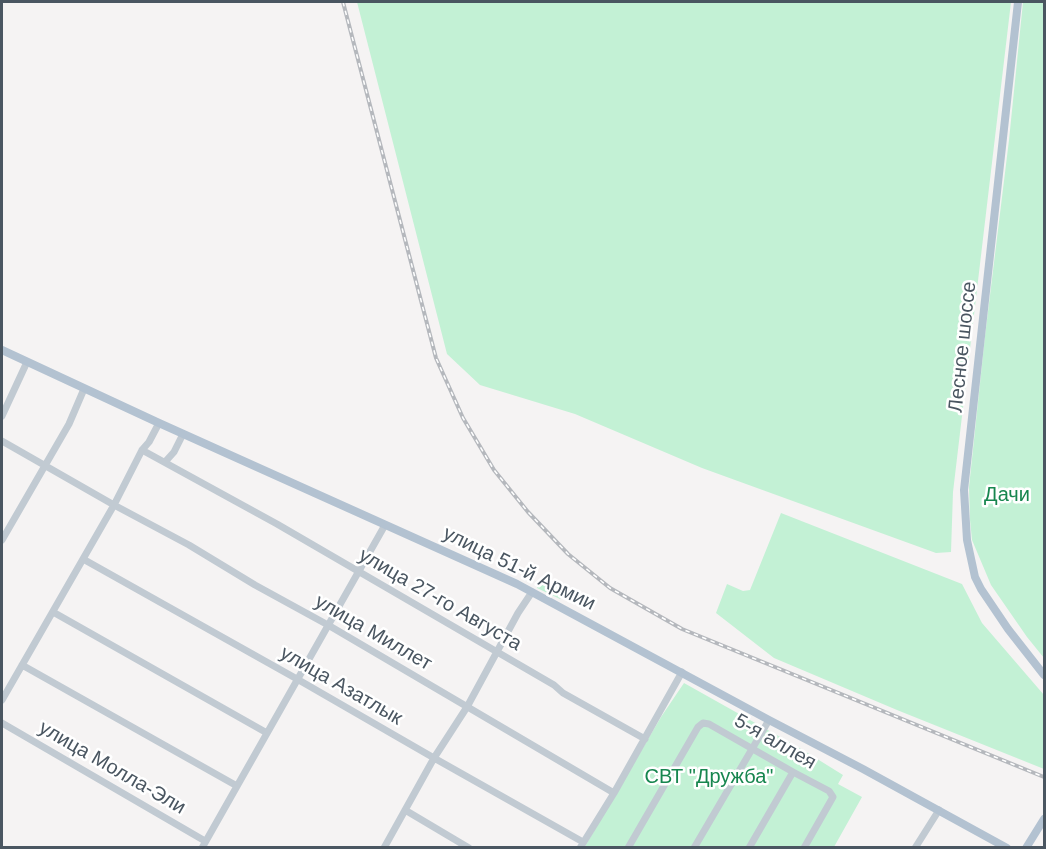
<!DOCTYPE html>
<html>
<head>
<meta charset="utf-8">
<style>
	body { margin:0 }
	#map { position:relative; width:1046px; height:849px; overflow:hidden; background:#f5f3f3; font-family:Arial,sans-serif }
	canvas { display:block }
	.frame { position:absolute; inset:0; border:3px solid #4a5661; pointer-events:none }
</style>
</head>
<body>
<div id="map">
<canvas width="1046" height="849"></canvas>
<div class="frame"></div>
</div>
<script>
const g = document.querySelector('canvas').getContext('2d');
g.lineJoin = 'round';
function paint(path, color) {
  g.fillStyle = color;
  g.fill(path, 'evenodd');
}
function shape(rows) {
  const path = new Path2D();
  for (const r of rows) {
    path.moveTo(r[0], r[1]);
    for (let i = 2; i < r.length; i += 2) path.lineTo(r[i], r[i + 1]);
  }
  return path;
}
function stroke(path, color, width, dash) {
  g.strokeStyle = color;
  g.lineWidth = width;
  g.lineCap = dash ? 'butt' : 'round';
  g.setLineDash(dash || []);
  g.stroke(path);
}
function drawText(font, color, halo, rows, align = 'center') {
  g.font = font + ' Arial,sans-serif';
  g.lineWidth = 5;
  g.setLineDash([]);
  g.textBaseline = 'middle';
  g.strokeStyle = halo;
  g.fillStyle = color;
  for (const [text, x, y, turn = 0] of rows) {
    g.save();
    g.translate(x, y);
    g.rotate((+turn || 0) * Math.PI / 180);
    g.textAlign = isNaN(turn) ? turn : align;
    if (halo) g.strokeText(text, 0, 0);
    g.fillText(text, 0, 0);
    g.restore();
  }
}
paint(shape([
	[357,2,1011,2,953,492,951,552,936,553,702,468,575,414,480,385,447,354],
	[1023,2,1044,2,1044,658,1027,637,991,585,972,540,970,520,969,487,985,336,1009,140],
	[781,513,962,584,982,623,1044,695,1044,769,897,710,774,658,716,613,727,584,743,591,750,590],
	[544,577,562,586,564,589,561,598,560,599,537,588,542,578],
	[684,683,798,747,843,775,838,784,862,797,834,847,584,848,661,717]
]), '#c3f1d5');
stroke(shape([
	[2,416,27,362],
	[2,441,114,505,189,545,255,585,328,625,614,793],
	[142,450,277,524,554,685,563,693,645,739],
	[165,462,174,452,183,434],
	[2,540,69,424,84,389],
	[83,559,297,679,434,758,583,842],
	[53,612,267,733],
	[22,665,237,786],
	[2,700,114,505,142,450,149,442,159,423],
	[2,723,205,841],
	[405,810,469,848],
	[202,848,385,525],
	[384,848,434,758,467,707,518,613,532,592],
	[580,848,614,793,682,672],
	[628,848,698,727,703,723,709,724,793,772,829,791,833,797,804,848],
	[694,848,769,720],
	[749,848,793,772],
	[915,848,939,810]
]), '#c1cad2', 7);
stroke(shape([
	[1018,2,964,490,967,540,975,577,981,589,1008,629,1044,675],
	[2,350,159,423,517,584,769,720,863,769,1007,848],
	[1026,848,1044,819]
]), '#b3c2d1', 8);
const rail = shape([
	[343,2,436,358,463,418,494,470,528,512,568,554,610,588,682,629,1044,777]
]);
stroke(rail, '#b5b8bd', 4);
stroke(rail, '#fff', 1.5, [4.5]);
drawText('20px', '#4a5661', '#fff', [
	["Лесное шоссе",963,347,-84],
	["улица 51-й Армии",519,569,26],
	["улица 27-го Августа",440,600,30],
	["улица Миллет",373,633,30],
	["улица Азатлык",341,686,30],
	["5-я аллея",775,742,30],
	["улица Молла-Эли",112,768,30]
]);
drawText('20px', '#17864f', '#fff', [
	["Дачи",1007,495],
	["СВТ \"Дружба\"",709,777]
]);
</script>
</body>
</html>
